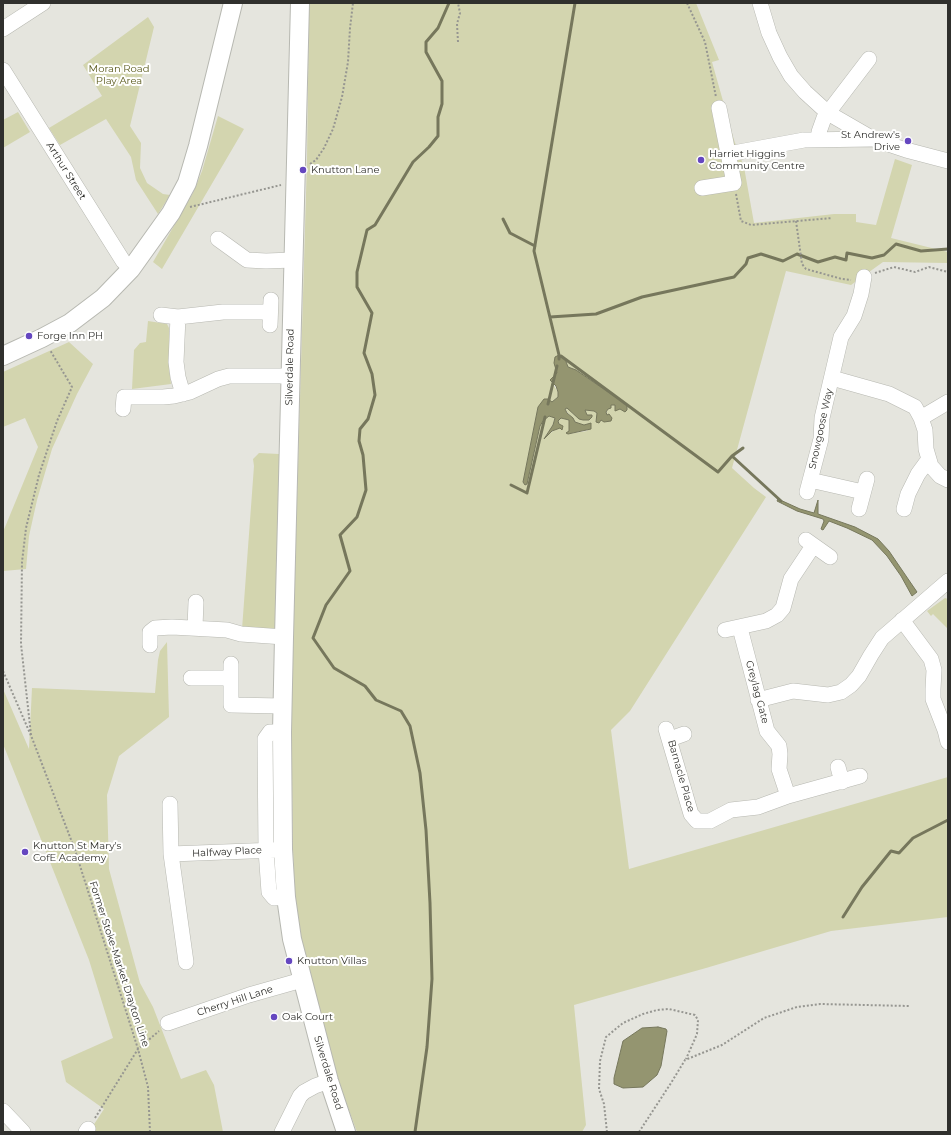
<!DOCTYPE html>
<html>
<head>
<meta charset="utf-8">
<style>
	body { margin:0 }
	#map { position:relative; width:951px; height:1135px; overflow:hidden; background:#e5e5de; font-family:Montserrat,sans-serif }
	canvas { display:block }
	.frame { position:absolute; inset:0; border:4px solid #30302d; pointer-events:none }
</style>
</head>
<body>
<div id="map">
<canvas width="951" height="1135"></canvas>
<div class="frame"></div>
</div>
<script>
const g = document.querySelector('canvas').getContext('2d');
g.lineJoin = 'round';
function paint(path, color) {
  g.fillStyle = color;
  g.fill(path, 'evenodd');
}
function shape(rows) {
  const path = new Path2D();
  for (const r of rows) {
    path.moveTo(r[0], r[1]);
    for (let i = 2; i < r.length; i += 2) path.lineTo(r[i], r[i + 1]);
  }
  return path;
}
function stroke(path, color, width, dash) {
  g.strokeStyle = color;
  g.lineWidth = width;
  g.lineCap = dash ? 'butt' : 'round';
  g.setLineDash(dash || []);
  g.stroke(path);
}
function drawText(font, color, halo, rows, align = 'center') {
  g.font = font + ' Montserrat,sans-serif';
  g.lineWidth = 4;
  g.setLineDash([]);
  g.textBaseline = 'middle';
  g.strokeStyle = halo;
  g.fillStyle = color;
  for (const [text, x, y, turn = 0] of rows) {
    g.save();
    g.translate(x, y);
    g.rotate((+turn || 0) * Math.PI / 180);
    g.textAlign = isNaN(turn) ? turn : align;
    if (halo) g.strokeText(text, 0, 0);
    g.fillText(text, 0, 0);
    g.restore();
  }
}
paint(shape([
	[309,3,696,3,719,60,712,62,734,140,744,167,754,223,834,214,856,214,856,222,876,225,895,159,912,165,891,238,948,252,948,263,883,262,851,285,786,271,732,468,754,488,766,497,630,711,611,730,629,869,948,777,948,917,831,931,706,968,574,1005,586,1125,582,1132,357,1132,337,1078,296,923,293,850,291,705,307,160],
	[565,359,568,367,576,370,627,405,628,407,622,410,615,405,611,405,607,410,607,415,602,420,600,420,599,423,597,413,594,411,589,411,585,409,587,415,573,414,570,409,567,408,565,409,575,422,584,426,591,423,587,431,574,433,568,434,569,431,569,420,561,418,558,421,562,429,560,428,556,429,545,437,553,425,555,417,549,416,543,421,540,426,527,484,525,485,523,482,538,407,552,402,558,397,558,392,551,381,555,374,557,373,556,369],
	[148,17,154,27,130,126,141,143,140,168,147,183,163,194,170,195,158,214,136,180,131,157,106,119,60,145,49,128,102,96,83,65],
	[18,112,30,132,3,148,3,120],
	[218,116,244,129,162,269,153,262,193,193,202,171],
	[148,321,167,324,169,328,169,367,171,384,132,389,134,350,140,343,146,342],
	[69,342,93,364,77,394,52,449,37,500,29,536,26,569,3,571,3,532,38,447,25,418,3,427,3,372],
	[259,453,279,454,279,533,276,631,242,629,254,466,253,459],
	[945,598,948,599,948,629,933,614,931,616,927,611],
	[167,642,169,717,119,756,107,795,109,869,140,983,153,1007,181,1079,206,1070,214,1085,223,1132,89,1132,104,1109,66,1082,61,1061,113,1038,89,960,3,744,3,689,29,749,32,688,155,693,158,660,160,651]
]), '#d3d5af');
const water = shape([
	[559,355,565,359,568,367,576,370,627,405,627,410,625,412,620,409,615,411,615,405,611,405,611,408,608,409,606,412,607,415,609,414,612,418,611,421,604,422,601,420,599,423,596,422,597,413,594,411,585,410,587,415,592,415,592,417,589,420,583,420,579,419,567,408,565,409,567,413,573,418,575,422,584,425,591,423,591,429,568,434,566,433,569,431,569,420,561,418,558,421,559,424,563,426,562,430,560,428,552,431,544,439,553,425,555,418,549,416,543,421,540,426,527,484,525,485,523,482,538,407,544,399,548,399,552,402,558,397,558,392,556,386,550,380,557,373,554,363,555,357,559,355],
	[778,499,800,509,814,513,818,500,818,514,855,527,878,539,889,551,917,592,912,596,901,576,887,556,872,540,847,528,829,521,823,530,821,529,824,521,823,519,797,511,777,501,778,499],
	[658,1027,666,1029,667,1031,661,1066,657,1075,643,1087,623,1088,614,1084,614,1078,623,1041,642,1028,658,1027]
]);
paint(water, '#949570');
stroke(water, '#76775c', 1);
stroke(shape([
	[503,219,510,233,535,246],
	[550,317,596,314,642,297,734,277,746,264,748,258,761,254,783,261,797,254,818,262,835,257,846,260,847,253,872,258,884,255,896,244,921,251,948,249],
	[561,356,718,472,732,456,743,448],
	[559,359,559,355,534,251,575,3],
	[548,404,557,366],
	[732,456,781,501],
	[511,485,527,493,545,417],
	[843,917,862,887,891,851,899,853,913,838,948,820],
	[415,1132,427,1047,432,979,430,903,426,830,420,773,410,726,401,711,376,700,365,686,334,668,313,638,326,605,350,571,340,535,357,517,366,490,363,455,359,441,360,429,368,419,375,395,372,374,364,353,372,313,357,287,357,272,367,230,375,225,413,162,429,147,438,136,438,117,442,104,442,81,426,52,426,42,438,28,449,3]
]), '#76775c', 3);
const minor = shape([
	[760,3,769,33,780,57,791,76,805,92,828,113,873,139,906,150,948,161],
	[3,29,43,3],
	[3,70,123,261,131,269],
	[819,138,819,132,824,118,869,59],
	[728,154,804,140,872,139],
	[702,188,734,183,719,108],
	[218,239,247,260,266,261,293,260],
	[161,315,178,317,223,312,270,312],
	[178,317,176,362,178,377,183,394],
	[270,325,271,300],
	[832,378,889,394,915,407,921,418,925,430,926,449,931,466,940,476,948,480],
	[123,409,124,397,163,397,174,396,190,392,218,379,229,376,290,376],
	[921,418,948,402],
	[810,480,863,492],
	[807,492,821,439,822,418,841,337,854,316,861,294,864,277],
	[859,509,867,479],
	[904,509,908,494,918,474,929,459],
	[806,540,830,557],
	[902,620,931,659,934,670,933,689,933,699,945,730,948,742],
	[195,627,196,602],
	[740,628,767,731,779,746,780,754,779,769,788,796],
	[725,630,766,621,777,615,783,608,791,579,813,546],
	[150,645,150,632,155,628,172,627,227,630,241,634,284,637],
	[231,664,231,705,282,706],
	[191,678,231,678],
	[758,700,793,691,828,695,841,692,851,685,859,676,871,655,882,638,948,581],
	[666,729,691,814,697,821,710,821,731,810,758,807,788,796,860,776],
	[282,732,270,732,265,739,266,850,269,892,274,898,286,897],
	[670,739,684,734],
	[838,767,842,782],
	[170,804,171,854,186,962],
	[171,854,276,850],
	[168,1023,249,995,302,980],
	[3,1111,23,1132],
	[86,1132,88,1129],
	[282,1132,300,1096,304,1092,315,1086,329,1081]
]);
const major = shape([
	[300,3,284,637,282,732,283,849,286,897,292,939,329,1081,346,1132],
	[3,356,42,338,70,323,103,298,131,269,171,213,187,183,198,146,233,3]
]);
stroke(minor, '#b7b8b1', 16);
stroke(major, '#b7b8b1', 20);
stroke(shape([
	[687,3,705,42,716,97],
	[458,42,457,24,460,13,458,3],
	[310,164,316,160,324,148,333,129,342,97,348,62,350,28,353,3],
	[736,194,741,221,751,225,832,218],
	[190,207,281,185],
	[796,221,802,264,806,269,842,279,851,280],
	[875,273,894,267,915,272,929,267,948,272],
	[3,671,32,738,75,850,138,1049,148,1087,150,1132],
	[31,735,21,644,22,562,26,528,39,475,57,421,72,387,50,350],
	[95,1118,138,1049,159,1031],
	[607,1132,604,1104,599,1089,600,1061,606,1037,623,1023,643,1014,657,1010,669,1009,695,1015,698,1020,697,1034,686,1059],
	[639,1132,671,1083,685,1060,722,1045,764,1018,797,1007,820,1004,909,1006]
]), '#969691', 2, [2, 2]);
stroke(minor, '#fff', 15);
stroke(major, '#fff', 18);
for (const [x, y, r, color] of [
	[908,141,4,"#6547c0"],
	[701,160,4,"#6547c0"],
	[303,170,4,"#6547c0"],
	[29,336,4,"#6547c0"],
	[25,852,4,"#6547c0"],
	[289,961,4,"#6547c0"],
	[274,1017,4,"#6547c0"]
]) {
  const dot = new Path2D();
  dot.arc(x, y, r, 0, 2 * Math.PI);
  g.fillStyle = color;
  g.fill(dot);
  stroke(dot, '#fffffe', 1.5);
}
drawText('10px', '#5a5a1d', '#fffffe', [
	["Moran Road",119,69],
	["Play Area",119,81]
]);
drawText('10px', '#30302d', '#fffffe', [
	["St Andrew's",900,135,"right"],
	["Drive",900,147,"right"],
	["Harriet Higgins",709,154],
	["Community Centre",709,166],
	["Knutton Lane",311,170],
	["Forge Inn PH",37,336],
	["Knutton St Mary's",33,846],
	["CofE Academy",33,858],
	["Knutton Villas",297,961],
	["Oak Court",282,1017]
], 'left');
drawText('10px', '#30302d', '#fffffe', [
	["Arthur Street",66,171,58],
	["Silverdale Road",290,367,-89],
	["Snowgoose Way",821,429,-78],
	["Greylag Gate",757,692,75],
	["Barnacle Place",681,776,74],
	["Halfway Place",227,852,-3],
	["Former Stoke-Market Drayton Line",119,964,72],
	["Cherry Hill Lane",235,1001,-18],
	["Silverdale Road",328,1073,73]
]);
</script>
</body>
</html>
